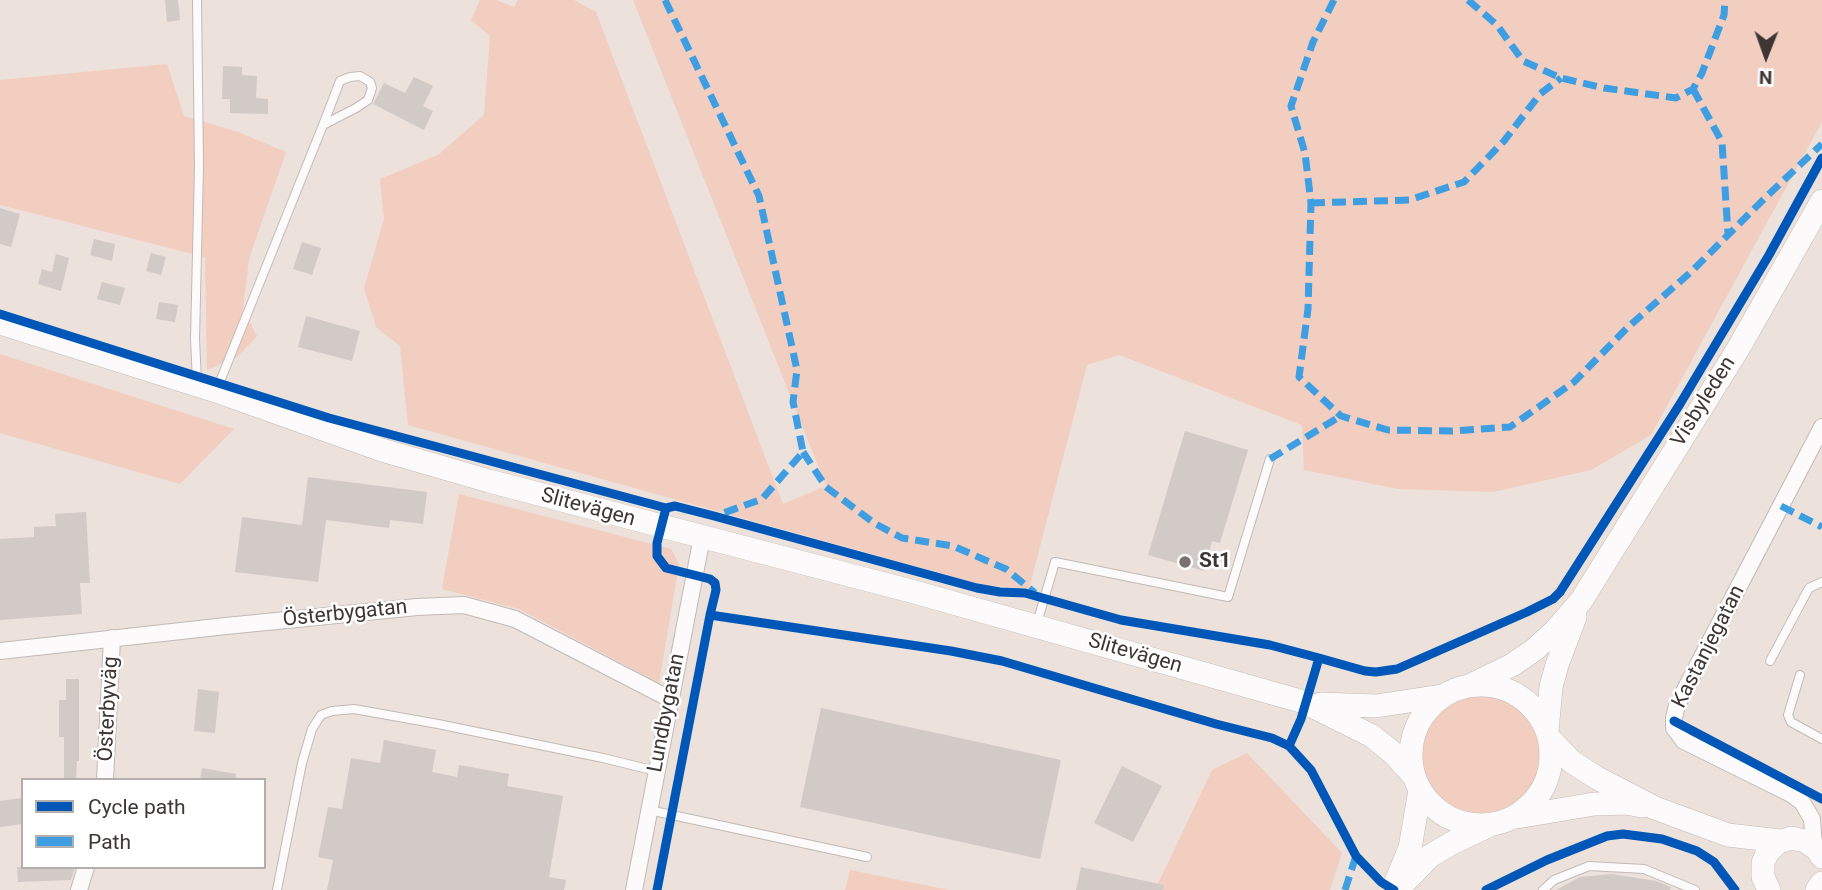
<!DOCTYPE html>
<html>
<head>
<meta charset="utf-8">
<style>
	body { margin:0 }
	#map { position:relative; width:1822px; height:890px; overflow:hidden; background:#ece1db; font-family:Roboto,sans-serif }
	canvas { display:block }
	.legend { position:absolute; left:21px; top:778px; width:245px; height:91px; box-sizing:border-box; background:#fff; border:2px solid #b2afad; margin:0; padding:9px 12px; list-style:none; font-size:21px; color:#3e3633 }
	.legend li { display:flex; align-items:center; gap:14px; height:35px }
	.legend b { width:35px; border:2px solid #b2afad }
	.north { position:absolute; left:1731px; top:21px; width:70px; height:70px; -webkit-text-stroke:5px #fff; paint-order:stroke; rotate:181deg; font-size:19px; font-weight:700; line-height:28px; text-align:center; color:#3e3633 }
	.north::after { content:''; display:block; margin:auto; width:24px; height:32px; background:#3e3633; clip-path:polygon(50% 0,100% 100%,50% 72%,0 100%) }
</style>
</head>
<body>
<div id="map">
<canvas width="1822" height="890"></canvas>
<ul class="legend">
<li><b style="height:9px;background:#0057b8"></b>Cycle path</li>
<li><b style="height:9px;background:#3f9ee2"></b>Path</li>
</ul>
<div class="north">N</div>
</div>
<script>
const g = document.querySelector('canvas').getContext('2d');
g.lineJoin = 'round';
function paint(path, color) {
  g.fillStyle = color;
  g.fill(path, 'evenodd');
}
function shape(rows) {
  const path = new Path2D();
  for (const r of rows) {
    if (r.length === 3) {
      path.moveTo(r[0] + r[2], r[1]);
      path.arc(r[0], r[1], r[2], 0, 2 * Math.PI);
      continue;
    }
    path.moveTo(r[0], r[1]);
    for (let i = 2; i < r.length; i += 2) path.lineTo(r[i], r[i + 1]);
  }
  return path;
}
function stroke(path, color, width, dash) {
  g.strokeStyle = color;
  g.lineWidth = width;
  g.lineCap = dash ? 'butt' : 'round';
  g.setLineDash(dash || []);
  g.stroke(path);
}
function drawText(font, color, halo, rows, align = 'center') {
  g.font = font + ' Roboto,sans-serif';
  g.lineWidth = 5;
  g.setLineDash([]);
  g.textBaseline = 'middle';
  g.strokeStyle = halo;
  g.fillStyle = color;
  for (const [text, x, y, turn = 0] of rows) {
    g.save();
    g.translate(x, y);
    g.rotate((+turn || 0) * Math.PI / 180);
    g.textAlign = isNaN(turn) ? turn : align;
    if (halo) g.strokeText(text, 0, 0);
    g.fillText(text, 0, 0);
    g.restore();
  }
}
paint(shape([
	[480,0,496,0,514,7,518,0,574,0,596,12,783,504,826,486,633,0,1822,0,1822,122,1651,435,1591,470,1493,492,1398,489,1304,470,1302,425,1119,355,1087,365,1029,589,983,585,408,425,400,346,376,327,364,288,384,219,380,179,438,155,484,115,490,36,471,20],
	[167,64,184,116,238,132,286,152,249,259,243,309,257,336,238,356,207,370,205,257,0,205,0,80],
	[0,354,234,429,180,484,0,433],
	[459,494,671,549,679,564,659,683,519,609,442,589],
	[1481,756,62],
	[1247,753,1342,853,1330,890,1155,890,1212,770],
	[850,870,949,890,845,890]
]), '#f1cebf');
paint(shape([
	[165,0,178,0,180,20,167,22],
	[223,66,242,67,242,75,257,76,256,98,268,99,268,114,230,113,230,99,222,99],
	[414,77,433,86,423,106,433,111,424,130,373,104,384,83,405,93],
	[0,208,20,214,11,247,0,244],
	[94,239,115,244,112,261,90,255],
	[302,242,321,248,312,275,293,269],
	[151,253,166,257,161,275,146,271],
	[56,254,69,258,61,291,38,284,42,269,52,272],
	[102,282,125,288,120,305,97,299],
	[159,302,178,305,175,322,156,319],
	[306,316,360,331,352,361,298,347],
	[1185,431,1248,450,1220,543,1212,541,1204,571,1148,555],
	[308,477,427,492,423,524,390,520,389,528,326,520,318,582,235,572,242,517,302,525],
	[86,512,90,583,80,583,82,614,0,620,0,539,34,537,34,527,56,526,55,514],
	[66,679,79,679,79,761,77,761,76,780,64,780,64,737,59,737,59,700,66,700],
	[198,689,219,692,215,733,194,731],
	[821,708,1061,760,1040,859,800,807],
	[384,740,436,750,432,772,457,777,459,765,509,774,507,786,563,796,549,877,566,880,564,890,327,890,333,860,318,857,328,807,342,809,351,758,380,763],
	[1122,766,1162,786,1133,842,1094,823],
	[202,768,236,774,236,780,200,780],
	[23,798,23,824,0,827,0,801],
	[17,867,75,867,71,880,18,882],
	[1081,867,1164,885,1163,890,1076,890],
	[1612,874,1656,881,1671,887,1670,890,1556,890,1580,877]
]), '#d2cac6');
const service = shape([
	[197,0,199,167,195,339,197,382],
	[217,389,323,125,356,108,368,100,372,88,370,82,360,76,350,77,340,81,323,125],
	[1037,623,1055,562,1228,597,1270,459],
	[1770,661,1809,588,1822,582],
	[1800,675,1788,715,1791,722,1822,739],
	[649,810,867,857],
	[277,890,302,763,312,729,321,715,332,711,354,709,438,724,603,758,656,771],
	[1543,890,1554,880,1589,866,1644,869,1695,890]
]);
const minor = shape([
	[0,651,226,626,417,607,464,605,515,619,670,699],
	[105,780,112,638],
	[1814,846,1812,819,1802,802,1791,794,1684,741,1674,728,1674,718,1677,705,1822,427],
	[79,890,86,867],
	[634,890,702,537]
]);
const secondary = shape([
	[0,323,216,391,382,450,489,481,911,591,1304,702,1372,736,1393,753,1414,776],
	[1481,755,70],
	[1471,685,1512,665,1534,650,1555,631,1581,601,1738,349,1822,201],
	[1321,704,1376,706,1442,696],
	[1547,731,1551,687,1557,665,1575,617],
	[1550,739,1572,762,1597,778,1655,808,1728,835,1780,841],
	[1517,817,1594,804,1626,803,1642,806],
	[1395,884,1410,848,1420,790],
	[1397,890,1430,856,1452,843,1488,826],
	[1769,890,1763,877,1763,863,1767,853,1777,843,1791,838,1805,841,1817,849,1822,857],
	[1817,890,1822,883]
]);
stroke(service, '#c2bab6', 10);
stroke(minor, '#c2bab6', 18);
stroke(secondary, '#c2bab6', 24);
stroke(service, '#fcfafa', 8);
stroke(minor, '#fcfafa', 16);
stroke(secondary, '#fcfafa', 23);
stroke(shape([
	[665,0,759,196,797,370,793,402,803,452,762,499,718,515],
	[1334,0,1313,42,1291,106,1305,153,1311,203,1308,309,1299,377,1341,416,1388,430,1452,431,1510,427,1574,382,1628,327,1692,271,1767,196,1822,144],
	[1468,0,1497,25,1523,61,1561,78,1604,88,1676,98,1693,89,1702,73,1724,15,1725,0],
	[1693,89,1722,142,1728,234],
	[1311,203,1409,200,1464,182,1504,141,1540,94,1561,78],
	[803,452,826,487,874,523,902,538,953,546,1006,569,1035,593],
	[1270,459,1341,416],
	[1781,506,1822,527],
	[1345,890,1356,856]
]), '#3f9ee2', 7, [14, 7]);
stroke(shape([
	[0,314,329,418,666,508,675,506,714,516,977,588,1000,592,1025,593,1121,620,1270,645,1319,658],
	[666,508,657,543,657,556,666,568,710,579,715,583,716,590,710,615],
	[1674,721,1822,799],
	[657,890,710,615,951,651,1002,661,1216,724,1272,738,1289,746],
	[1394,890,1381,882,1356,856,1311,770,1289,746,1301,719,1319,658,1365,671,1376,672,1397,669,1527,612,1553,599,1560,592,1680,404,1769,255,1822,158],
	[1486,890,1547,860,1607,836,1623,834,1662,839,1697,851,1714,862,1735,890]
]), '#0057b8', 9);
for (const [x, y, r, color] of [
	[1185,562,7,"#7b726e"]
]) {
  const dot = new Path2D();
  dot.arc(x, y, r, 0, 2 * Math.PI);
  g.fillStyle = color;
  g.fill(dot);
  stroke(dot, '#fff', 2.5);
}
drawText('21px', '#3e3633', '#fff', [
	["Visbyleden",1704,402,-58],
	["Slitevägen",588,508,15],
	["Österbygatan",345,614,-6],
	["Kastanjegatan",1709,647,-63],
	["Slitevägen",1135,654,16],
	["Österbyväg",109,709,-87],
	["Lundbygatan",667,713,-79]
]);
drawText('bold 21px', '#3e3633', '#fff', [
	["St1",1199,562]
], 'left');
</script>
</body>
</html>
